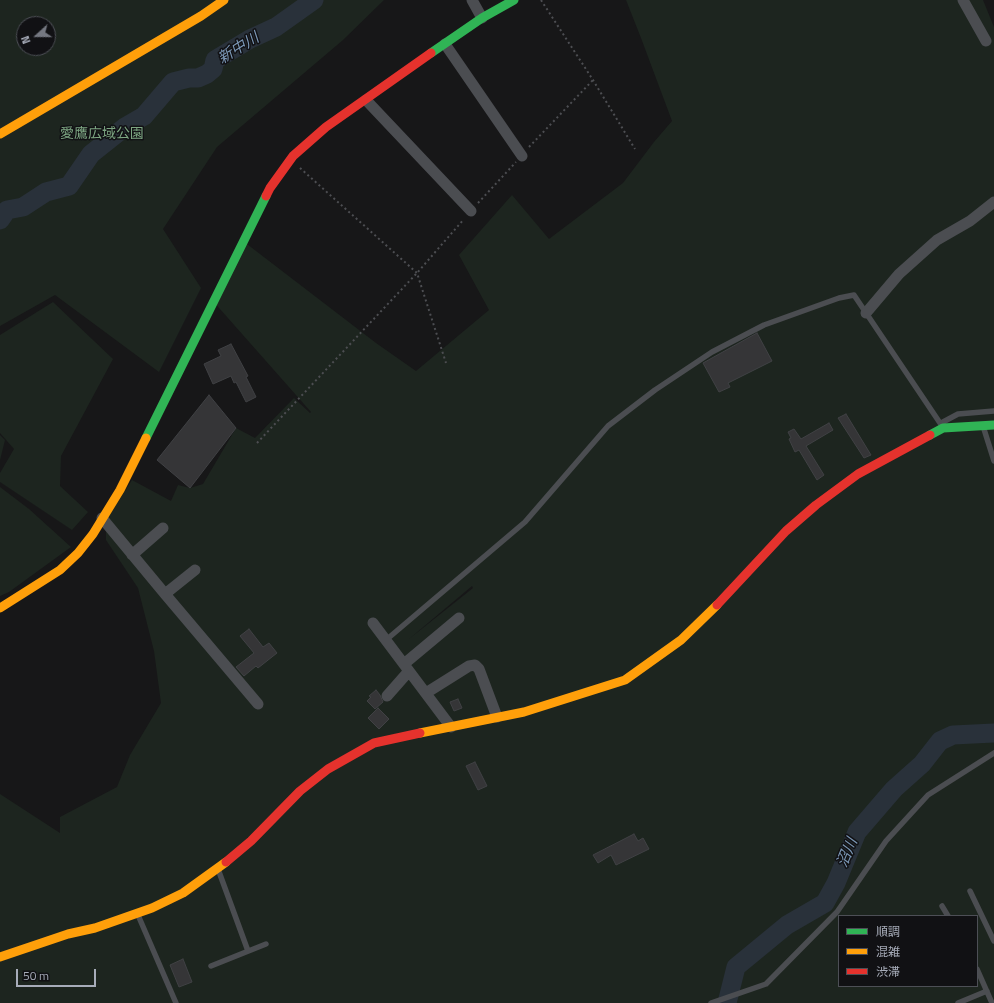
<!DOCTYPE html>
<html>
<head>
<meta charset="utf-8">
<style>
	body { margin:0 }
	#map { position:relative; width:994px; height:1003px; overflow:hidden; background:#171718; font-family:"Titillium Web","Noto Sans JP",sans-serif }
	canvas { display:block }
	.legend { position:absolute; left:838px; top:915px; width:140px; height:72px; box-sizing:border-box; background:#111114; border:1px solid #4d4f56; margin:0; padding:5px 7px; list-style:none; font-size:12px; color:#a7acb9 }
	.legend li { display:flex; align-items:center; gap:8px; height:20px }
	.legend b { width:20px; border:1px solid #4d4f56 }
	.north { position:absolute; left:16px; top:16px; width:40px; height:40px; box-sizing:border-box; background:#111114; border:1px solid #4d4f56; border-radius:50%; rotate:249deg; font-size:11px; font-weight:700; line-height:16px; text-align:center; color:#a7acb9 }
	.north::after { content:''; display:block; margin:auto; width:14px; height:18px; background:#757881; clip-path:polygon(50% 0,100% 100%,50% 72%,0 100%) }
	.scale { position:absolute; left:16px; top:969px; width:80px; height:18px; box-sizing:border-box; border:2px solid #a7acb9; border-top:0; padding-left:5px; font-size:12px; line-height:14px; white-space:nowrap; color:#a7acb9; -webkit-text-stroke:3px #111114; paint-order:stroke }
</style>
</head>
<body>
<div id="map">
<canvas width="994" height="1003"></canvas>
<ul class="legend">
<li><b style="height:5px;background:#30b455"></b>順調</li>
<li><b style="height:5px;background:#ff9f0a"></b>混雑</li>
<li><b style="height:5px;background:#e5322d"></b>渋滞</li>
</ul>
<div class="north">N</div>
<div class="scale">50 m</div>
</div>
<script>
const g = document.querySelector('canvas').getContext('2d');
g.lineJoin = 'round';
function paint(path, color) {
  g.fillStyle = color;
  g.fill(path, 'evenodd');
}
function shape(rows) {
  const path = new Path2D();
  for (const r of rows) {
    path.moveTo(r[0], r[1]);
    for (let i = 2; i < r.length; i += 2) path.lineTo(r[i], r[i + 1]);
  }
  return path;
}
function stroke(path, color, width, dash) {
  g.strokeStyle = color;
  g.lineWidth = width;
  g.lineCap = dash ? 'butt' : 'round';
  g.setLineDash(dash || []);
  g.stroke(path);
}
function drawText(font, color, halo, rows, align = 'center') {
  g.font = font + ' "Titillium Web","Noto Sans JP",sans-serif';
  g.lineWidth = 3;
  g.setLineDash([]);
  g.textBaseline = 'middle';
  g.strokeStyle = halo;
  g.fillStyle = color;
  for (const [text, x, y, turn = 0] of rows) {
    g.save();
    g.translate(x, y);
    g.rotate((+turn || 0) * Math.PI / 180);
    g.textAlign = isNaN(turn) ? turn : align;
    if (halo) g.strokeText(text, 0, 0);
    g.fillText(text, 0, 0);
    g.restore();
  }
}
paint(shape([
	[0,0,384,0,343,40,217,147,163,229,201,288,159,372,55,295,0,326],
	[24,24,48,24,48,48,24,48],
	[626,0,983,0,994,27,994,1003,0,1003,0,794,60,833,60,817,117,787,130,755,161,703,154,651,138,588,106,540,106,520,132,480,171,501,178,485,190,488,203,484,236,428,255,438,294,398,310,413,311,412,212,300,243,241,376,343,416,371,489,310,459,255,512,195,549,239,623,183,654,142,672,121,641,38],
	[472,586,473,588,409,639],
	[839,916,977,916,977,986,839,986],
	[53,302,113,359,61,456,60,486,88,512,72,530,0,482,0,473,14,449,0,433,0,335],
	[0,435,5,440,0,460],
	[0,487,29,509,71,547,9,592,0,596]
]), '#1d251f');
stroke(shape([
	[0,220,7,210,23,207,46,192,69,186,91,154,125,127,144,116,173,82,189,78,198,78,207,74,213,69,215,60,250,39,276,27,314,0],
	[727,1003,736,967,787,925,825,903,836,883,857,832,894,789,922,764,940,741,953,735,994,733]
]), '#29313a', 19);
const building = shape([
	[757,333,772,361,728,383,730,387,719,392,703,363,757,333],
	[231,344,248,376,246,377,256,397,246,402,236,382,234,383,231,376,213,384,204,364,221,356,218,350,231,344],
	[209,395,236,428,190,488,157,460,209,395],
	[846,414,871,455,864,458,838,418,846,414],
	[829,423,833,430,806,446,824,475,817,480,799,450,795,452,789,439,791,438,788,432,794,429,801,439,829,423],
	[249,629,263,647,269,643,277,653,258,668,256,666,244,676,236,667,254,653,240,636,249,629],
	[376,690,380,695,383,702,375,709,367,701,371,697,369,696,376,690],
	[458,699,462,708,454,711,450,702,458,699],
	[378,708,389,719,379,729,368,718,378,708],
	[475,762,487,786,478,790,466,766,475,762],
	[634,834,638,841,643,838,649,849,616,865,611,855,598,863,593,855,634,834],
	[183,959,192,982,179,987,170,965,183,959]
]);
paint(building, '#353537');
stroke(building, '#404144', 1);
stroke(shape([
	[541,0,593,80,635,149],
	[529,147,593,80],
	[300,168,417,273,446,363],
	[478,203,516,162],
	[257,443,417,273,464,219]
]), '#4d4e52', 2, [2, 3]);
stroke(shape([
	[943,424,943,422,958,414,994,411],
	[983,426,994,461],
	[386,640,525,522,608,426,655,390,712,352,764,325,839,298,854,295,942,426],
	[218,869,248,951],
	[970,891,994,941],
	[942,906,948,916],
	[138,915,176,1003],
	[211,966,266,944],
	[977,969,992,1003],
	[711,1003,766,984,837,912,886,841,928,795,994,753],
	[958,1003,987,991]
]), '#4b4d51', 5.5);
stroke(shape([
	[472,0,482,18],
	[963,0,986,41],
	[445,44,522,156],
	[366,100,471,211],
	[866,313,899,274,937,240,970,221,994,202],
	[102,518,165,594,258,704],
	[132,555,163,528],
	[165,594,195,570],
	[373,623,451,727],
	[404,664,459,618],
	[426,693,469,666,475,665,479,669,497,717],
	[387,696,409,671]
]), '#4b4d51', 11);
stroke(shape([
	[431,53,482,18,514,0],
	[930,435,943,428,994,425],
	[146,438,266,196]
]), '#30b455', 9);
stroke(shape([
	[0,134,201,16,224,0],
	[0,608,60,570,78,553,93,534,120,490,146,438],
	[420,733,524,712,625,680,681,640,717,605],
	[0,957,68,934,95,928,152,908,183,893,226,862]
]), '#ff9f0a', 9);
stroke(shape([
	[266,196,270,188,293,156,326,127,431,53],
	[717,605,786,531,816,505,858,474,930,435],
	[226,862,251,841,300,791,328,769,374,743,420,733]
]), '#e5322d', 9);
drawText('14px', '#7da682', '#111114', [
	["愛鷹広域公園",102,135]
]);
drawText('italic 15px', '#7c98b7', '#111114', [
	["新中川",239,49,-32],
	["沼川",848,853,-68]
]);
</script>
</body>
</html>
